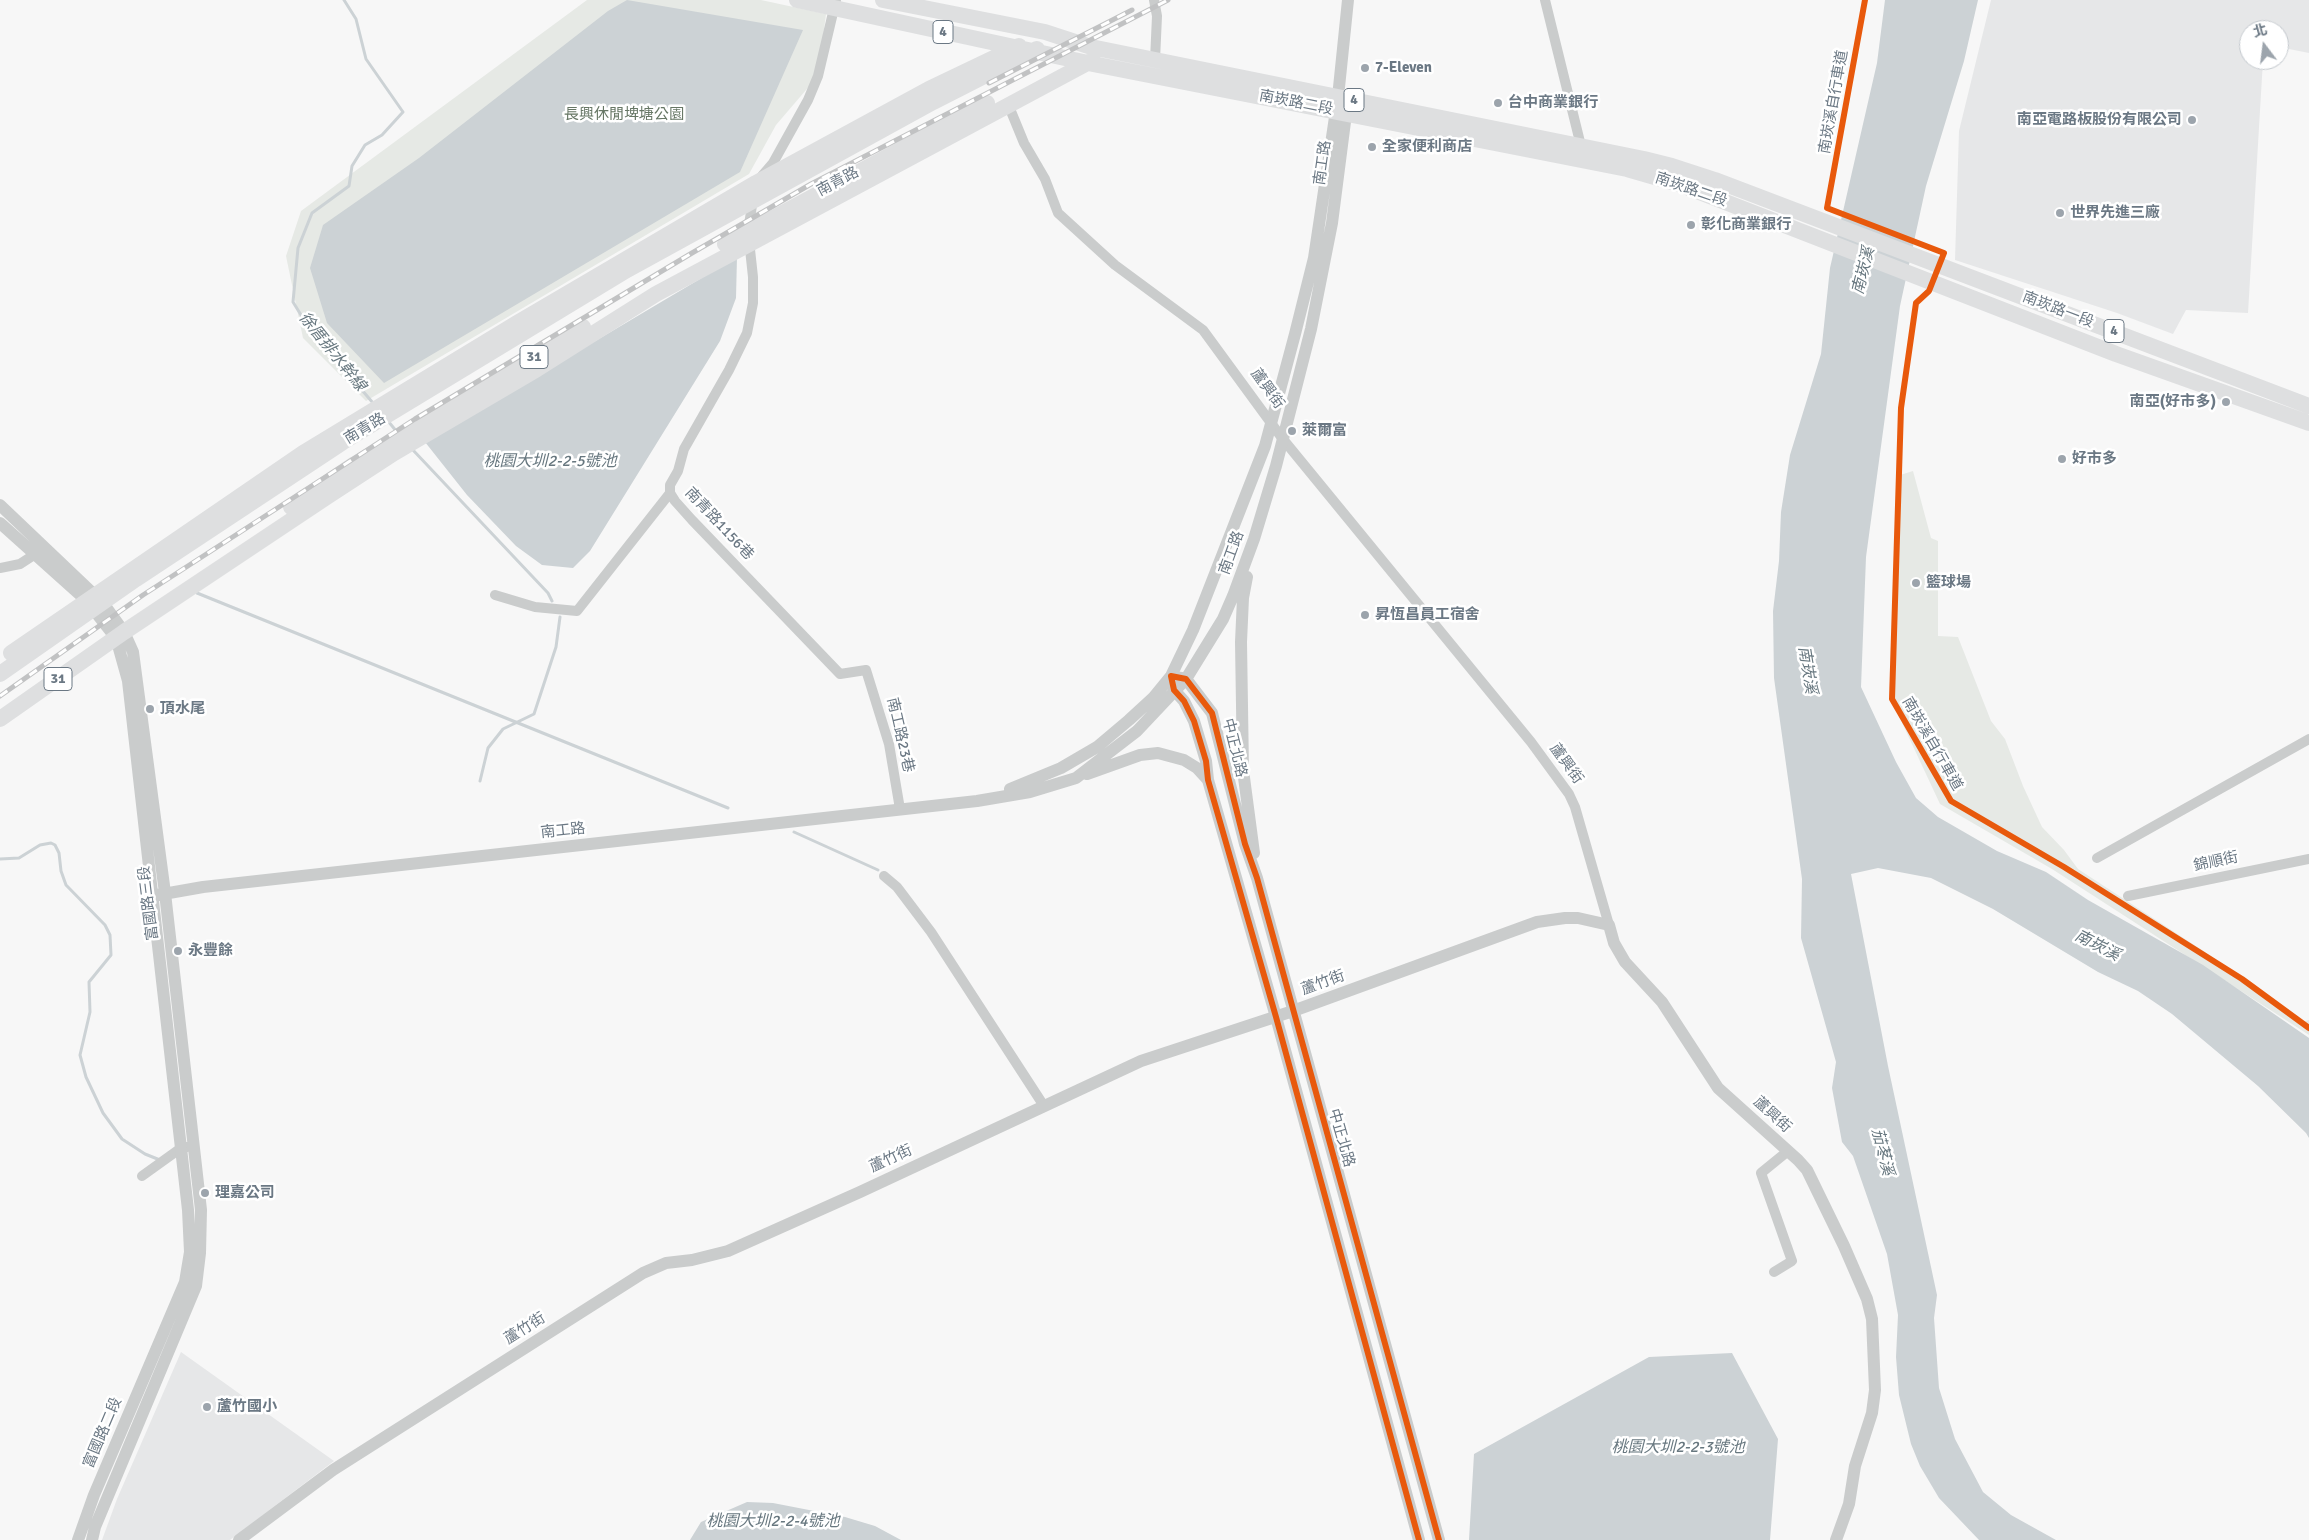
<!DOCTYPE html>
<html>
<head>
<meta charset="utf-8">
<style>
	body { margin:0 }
	#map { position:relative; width:2309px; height:1540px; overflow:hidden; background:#f7f7f7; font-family:Signika,"Noto Sans TC",sans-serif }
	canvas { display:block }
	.north { position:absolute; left:2239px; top:20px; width:50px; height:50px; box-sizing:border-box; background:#fff; border:1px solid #c4c9ce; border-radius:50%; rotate:345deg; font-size:14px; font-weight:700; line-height:20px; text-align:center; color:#6b7884 }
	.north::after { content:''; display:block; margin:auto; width:18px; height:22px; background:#9ca4ac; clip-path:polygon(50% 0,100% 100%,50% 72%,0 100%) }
</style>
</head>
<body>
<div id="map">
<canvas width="2309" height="1540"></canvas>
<div class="north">北</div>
</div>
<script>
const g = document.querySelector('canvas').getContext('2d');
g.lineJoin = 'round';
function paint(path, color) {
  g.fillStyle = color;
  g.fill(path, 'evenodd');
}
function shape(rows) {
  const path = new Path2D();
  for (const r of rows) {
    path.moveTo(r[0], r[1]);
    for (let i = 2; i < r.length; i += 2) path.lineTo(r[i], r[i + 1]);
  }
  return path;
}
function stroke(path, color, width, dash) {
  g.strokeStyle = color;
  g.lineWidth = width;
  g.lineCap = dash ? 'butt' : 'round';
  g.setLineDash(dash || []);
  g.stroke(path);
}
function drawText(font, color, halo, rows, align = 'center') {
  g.font = font + ' Signika,"Noto Sans TC",sans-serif';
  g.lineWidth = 5;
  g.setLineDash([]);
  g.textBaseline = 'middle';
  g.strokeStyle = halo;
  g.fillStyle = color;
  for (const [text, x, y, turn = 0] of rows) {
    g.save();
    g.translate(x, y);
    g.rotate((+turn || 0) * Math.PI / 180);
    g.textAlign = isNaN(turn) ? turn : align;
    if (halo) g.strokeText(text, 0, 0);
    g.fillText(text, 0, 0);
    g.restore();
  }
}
paint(shape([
	[1991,0,2309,0,2309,53,2279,47,2279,30,2249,30,2249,60,2263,60,2248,313,2186,310,2173,334,2117,313,1955,260,1959,131],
	[181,1352,334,1461,230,1540,102,1540,117,1499]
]), '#e6e7e8');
paint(shape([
	[587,0,761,0,826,14,818,76,776,125,749,174,366,401,303,338,286,256,301,211],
	[1913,471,1931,538,1938,541,1938,636,1958,637,1991,721,2005,739,2023,786,2042,827,2064,850,2078,869,2208,954,2302,1022,2309,1020,2309,1035,2052,869,1940,804,1890,697,1897,476]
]), '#e6e9e5');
paint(shape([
	[627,0,803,30,740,172,384,383,327,323,310,268,323,225,419,158,608,11],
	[1885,0,1978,0,1964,61,1926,186,1900,306,1866,557,1861,687,1896,762,1916,798,1938,817,1997,851,2046,872,2088,900,2203,965,2309,1038,2309,1138,2306,1133,2258,1086,2172,1014,2138,991,2098,972,1993,909,1931,878,1878,868,1851,874,1888,1066,1937,1295,1934,1318,1939,1388,1955,1439,1983,1492,2011,1515,2056,1540,1979,1540,1939,1498,1920,1466,1911,1444,1899,1395,1896,1357,1898,1315,1887,1254,1853,1156,1842,1142,1832,1088,1836,1062,1801,938,1802,879,1774,678,1773,611,1779,561,1781,512,1790,455,1821,354,1830,268,1877,63],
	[737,257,736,298,720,341,590,551,573,568,542,565,516,546,467,495,425,442],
	[1732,1353,1778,1439,1770,1540,1469,1540,1474,1454,1649,1357],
	[747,1502,773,1503,845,1517,875,1526,901,1540,690,1540,701,1522]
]), '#ccd2d5');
stroke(shape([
	[344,0,356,19,366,59,403,112,382,135,365,145,352,166,349,186,312,213,298,248,293,302,309,328,373,403],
	[388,421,397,432],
	[412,449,548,593,552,601],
	[197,593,728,808],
	[480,781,488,748,503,729,534,714,556,647,560,617],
	[794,832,878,870],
	[0,859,19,858,40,845,51,843,55,845,59,853,61,871,66,885,105,925,110,935,111,955,89,982,90,1012,80,1055,86,1077,103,1113,122,1139,145,1154,160,1160]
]), '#ccd2d5', 3);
stroke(shape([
	[1154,0,1157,16,1155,60],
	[1545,0,1581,146],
	[1008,104,1024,143,1045,179,1058,213,1115,265,1203,330,1282,438,1531,742,1569,794,1575,807,1609,925],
	[761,177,773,163,808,100,818,76,836,0],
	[753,199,748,231,753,277,753,303,747,333,729,370,684,449,678,471,670,485,670,493,675,501,692,520,840,674,866,670,889,744,900,809],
	[0,568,20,564,40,551],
	[495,595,535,607,577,611,670,493],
	[2097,858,2309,739],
	[884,876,897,887,931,932,1044,1106],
	[2128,896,2309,859],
	[142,1176,181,1148,187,1147],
	[1774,1272,1792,1261,1761,1173,1788,1151]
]), '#cacccc', 10);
stroke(shape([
	[0,505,103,603,124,632,133,652,165,893,201,1210,200,1253,196,1286,95,1527,92,1540],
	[0,523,86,600,116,638,128,681,188,1210,190,1252,185,1282,94,1495,78,1540],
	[1247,577,1243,598,1241,642,1243,770,1254,853],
	[1087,774,1140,755,1158,753,1184,760,1197,768,1208,780],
	[1010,789,1061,768,1097,747,1129,720,1153,698,1171,676,1193,630,1265,446,1295,334,1314,258,1320,218,1338,97,1348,0],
	[152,896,203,887,977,801,1030,792,1076,778,1137,731,1186,679,1223,619,1233,596,1254,539,1276,466,1311,329,1332,223,1346,114,1342,106],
	[239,1540,333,1470,643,1273,666,1263,692,1260,728,1251,860,1192,1141,1061,1293,1011,1537,922,1565,918,1578,918,1609,925,1614,943,1625,962,1662,1002,1718,1088,1798,1160,1807,1170,1844,1246,1867,1299,1872,1319,1875,1390,1872,1413,1855,1466,1849,1504,1836,1540],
	[1419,1540,1276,1017,1208,780,1206,761,1194,721,1184,701,1174,690,1171,676,1186,679,1212,713,1245,844,1257,878,1439,1540]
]), '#cacccc', 12);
stroke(shape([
	[797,0,1088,63,1627,169,1679,184,2116,354,2309,423],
	[883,0,1045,32,1091,47,1644,159,1672,166,1715,180,2309,406],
	[725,244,987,103],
	[291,507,355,464,583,327],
	[11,653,303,453,517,323,756,183,929,89,1019,46],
	[0,674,136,579,343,442,627,270,933,102,1037,49],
	[0,719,124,632,328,496,394,453,537,369,656,294,1093,60]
]), '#dedfe0', 16);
const rail = shape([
	[989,83,1132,10],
	[0,696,143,595,415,419,692,253,811,184,1168,0]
]);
stroke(rail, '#c1c2c3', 5);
stroke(rail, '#fff', 3, [9]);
stroke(shape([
	[1865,0,1827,208,1944,253,1929,291,1916,303,1901,408,1892,699,1951,801,2064,867,2242,979,2309,1028],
	[1419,1540,1276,1017,1208,780,1206,761,1194,721,1184,701,1174,690,1171,676,1186,679,1212,713,1245,844,1257,878,1439,1540]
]), '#e8590c', 6);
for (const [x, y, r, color] of [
	[1365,68,5,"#9ca4ac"],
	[1498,103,5,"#9ca4ac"],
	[2192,120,5,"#9ca4ac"],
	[1372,147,5,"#9ca4ac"],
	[2060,213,5,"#9ca4ac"],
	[1691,225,5,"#9ca4ac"],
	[2226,402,5,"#9ca4ac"],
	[1292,431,5,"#9ca4ac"],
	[2062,459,5,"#9ca4ac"],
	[1916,583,5,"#9ca4ac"],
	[1365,615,5,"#9ca4ac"],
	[150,709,5,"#9ca4ac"],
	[178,951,5,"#9ca4ac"],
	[205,1193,5,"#9ca4ac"],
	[207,1407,5,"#9ca4ac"]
]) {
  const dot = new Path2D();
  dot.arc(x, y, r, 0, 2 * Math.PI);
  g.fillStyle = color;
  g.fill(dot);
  stroke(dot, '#fff', 2);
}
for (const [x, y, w] of [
	[943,32,20],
	[1354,100,20],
	[2114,331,20],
	[534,357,28],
	[58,679,28]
]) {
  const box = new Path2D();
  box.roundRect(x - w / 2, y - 11.5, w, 23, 4);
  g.fillStyle = '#fff';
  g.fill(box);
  stroke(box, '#6b7884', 1);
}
drawText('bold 14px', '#6b7884', null, [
	["4",943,32],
	["4",1354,100],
	["4",2114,331],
	["31",534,357],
	["31",58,679]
]);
drawText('bold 15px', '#6b7884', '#fff', [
	["7-Eleven",1375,68],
	["台中商業銀行",1508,103],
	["南亞電路板股份有限公司",2182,120,"right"],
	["全家便利商店",1382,147],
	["世界先進三廠",2070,213],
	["彰化商業銀行",1701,225],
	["南亞(好市多)",2216,402,"right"],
	["萊爾富",1302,431],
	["好市多",2072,459],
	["籃球場",1926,583],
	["昇恆昌員工宿舍",1375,615],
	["頂水尾",160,709],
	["永豐餘",188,951],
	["理嘉公司",215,1193],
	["蘆竹國小",217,1407]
], 'left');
drawText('15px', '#6b7884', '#fff', [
	["南崁溪自行車道",1834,102,-80],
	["南崁路二段",1296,103,11],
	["南工路",1323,163,-82],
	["南青路",838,182,-28],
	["南崁路二段",1691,190,19],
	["南崁路一段",2058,310,21],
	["蘆興街",1267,389,54],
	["南青路",365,429,-31],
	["南青路1156巷",719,524,47],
	["南工路",1232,553,-70],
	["南工路23巷",900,735,77],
	["南崁溪自行車道",1932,744,60],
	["中正北路",1234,748,76],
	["蘆興街",1566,764,54],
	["南工路",563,831,-6],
	["錦順街",2216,862,-12],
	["富國路三段",149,903,-97],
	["蘆竹街",1323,983,-20],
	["蘆興街",1772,1115,42],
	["中正北路",1341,1138,74],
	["蘆竹街",891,1159,-25],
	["蘆竹街",525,1329,-32],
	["富國路二段",103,1433,-67]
]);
drawText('15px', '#677765', '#fff', [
	["長興休閒埤塘公園",624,115]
]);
drawText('italic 16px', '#67777f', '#fff', [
	["南崁溪",1864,271,-76],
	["徐厝排水幹線",332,352,51],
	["桃園大圳2-2-5號池",550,462],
	["南崁溪",1807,670,81],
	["南崁溪",2097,946,27],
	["茄苳溪",1882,1152,76],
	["桃園大圳2-2-3號池",1678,1448],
	["桃園大圳2-2-4號池",773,1522]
]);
</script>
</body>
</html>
